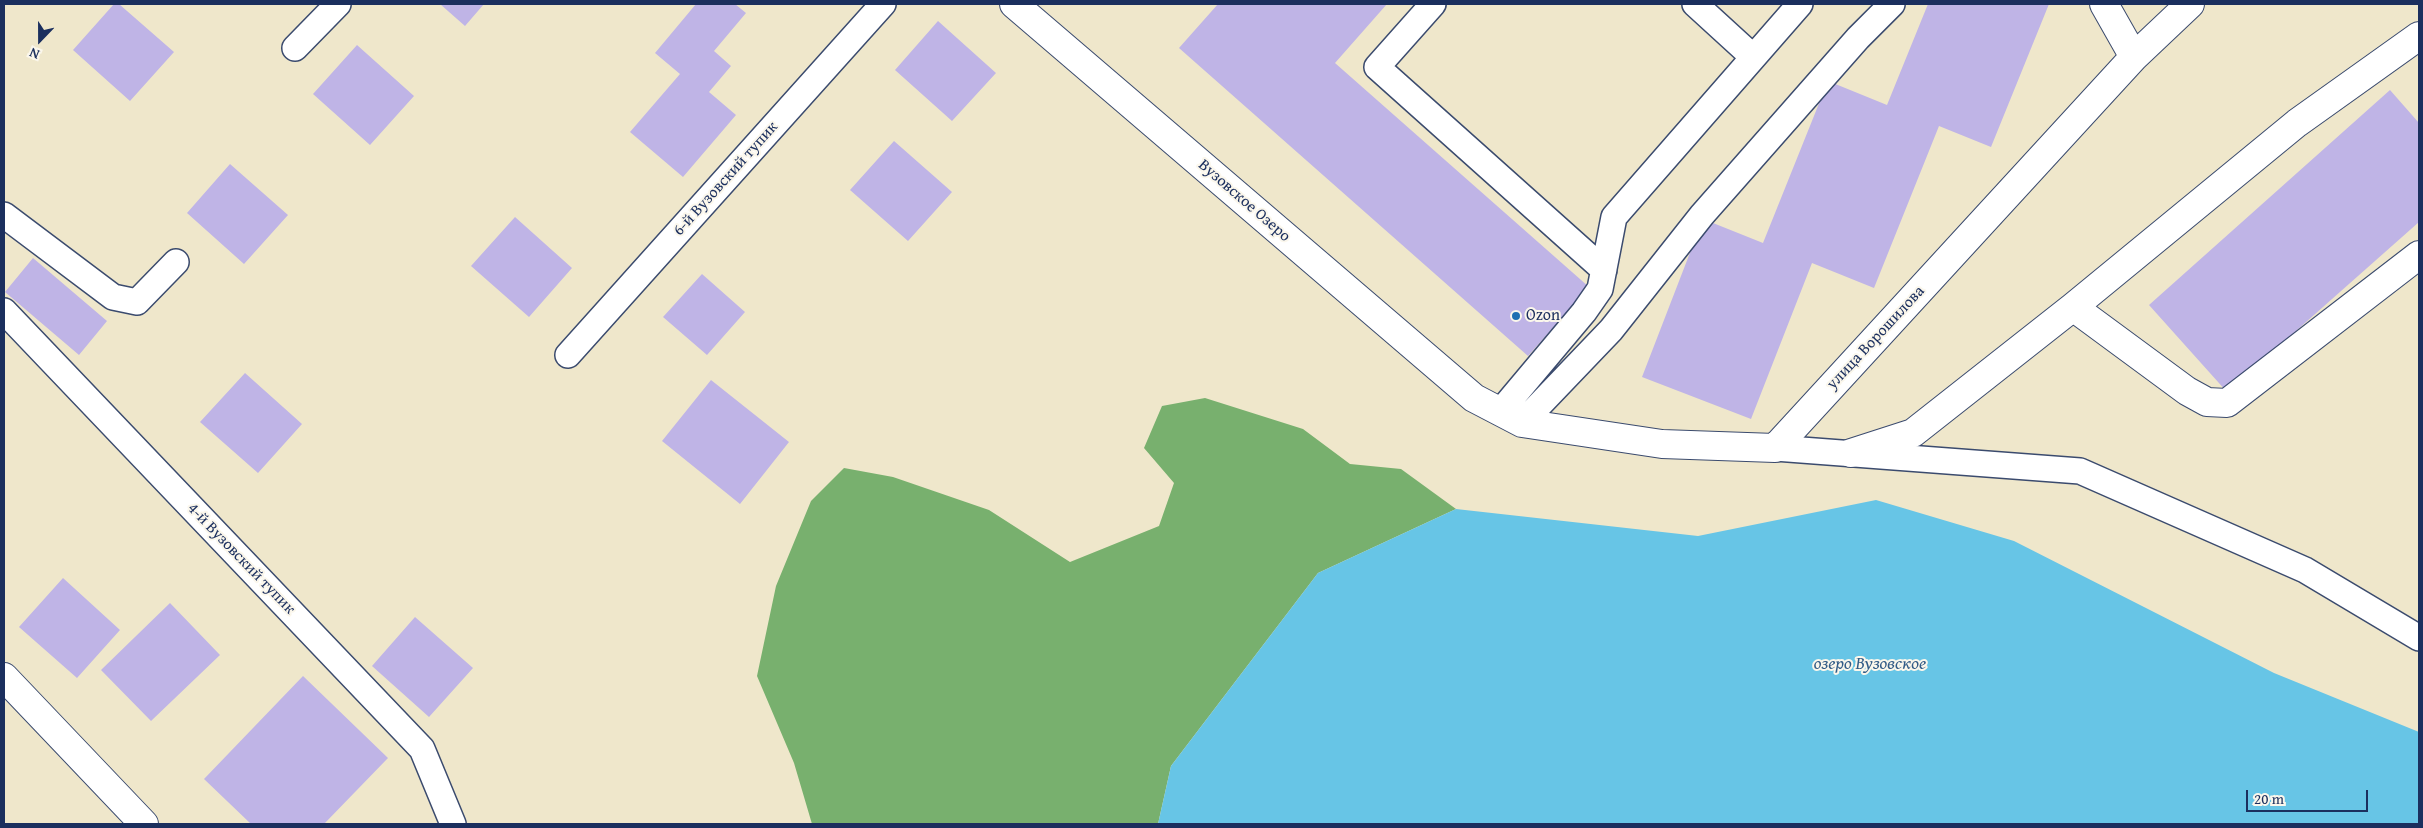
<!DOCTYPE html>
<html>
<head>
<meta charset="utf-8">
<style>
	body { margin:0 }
	#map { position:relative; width:2423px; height:828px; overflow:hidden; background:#efe7cb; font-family:"Gentium Book Plus",serif }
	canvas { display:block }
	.frame { position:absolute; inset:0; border:5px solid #1b2f5e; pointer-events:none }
	.north { position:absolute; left:15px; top:15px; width:50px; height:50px; -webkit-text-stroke:4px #fbf7ec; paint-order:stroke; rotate:202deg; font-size:14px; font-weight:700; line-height:20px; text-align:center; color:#1b2f5e }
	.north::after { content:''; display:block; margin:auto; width:18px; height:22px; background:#1b2f5e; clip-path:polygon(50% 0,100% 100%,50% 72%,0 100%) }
	.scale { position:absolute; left:2246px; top:790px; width:122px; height:22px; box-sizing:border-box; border:2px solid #1b2f5e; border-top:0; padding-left:6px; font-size:15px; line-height:18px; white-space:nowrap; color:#1b2f5e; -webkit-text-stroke:4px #fbf7ec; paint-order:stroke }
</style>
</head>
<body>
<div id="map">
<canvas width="2423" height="828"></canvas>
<div class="frame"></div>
<div class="north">N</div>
<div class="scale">20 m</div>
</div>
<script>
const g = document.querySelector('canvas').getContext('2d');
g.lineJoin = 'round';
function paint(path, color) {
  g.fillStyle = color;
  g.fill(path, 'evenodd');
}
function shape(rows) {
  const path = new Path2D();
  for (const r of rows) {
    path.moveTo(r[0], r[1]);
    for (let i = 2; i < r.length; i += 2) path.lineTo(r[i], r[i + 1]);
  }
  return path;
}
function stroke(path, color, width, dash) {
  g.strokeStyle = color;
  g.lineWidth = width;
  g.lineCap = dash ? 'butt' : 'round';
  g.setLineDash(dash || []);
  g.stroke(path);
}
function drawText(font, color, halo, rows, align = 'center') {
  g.font = font + ' "Gentium Book Plus",serif';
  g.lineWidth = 4;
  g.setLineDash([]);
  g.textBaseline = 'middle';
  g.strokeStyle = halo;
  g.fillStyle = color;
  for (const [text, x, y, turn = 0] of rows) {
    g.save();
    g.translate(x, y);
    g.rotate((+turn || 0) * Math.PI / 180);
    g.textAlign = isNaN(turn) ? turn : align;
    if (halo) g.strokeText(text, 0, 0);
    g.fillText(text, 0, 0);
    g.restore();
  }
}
paint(shape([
	[1205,398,1303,429,1350,464,1401,469,1456,509,1318,573,1171,766,1158,824,812,824,794,763,757,676,776,586,811,501,844,468,893,477,989,510,1070,562,1159,526,1174,483,1144,448,1162,406]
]), '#78b06e');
paint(shape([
	[1876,500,2014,541,2274,673,2419,732,2419,824,1158,824,1171,766,1318,573,1456,509,1698,536]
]), '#67c5e6');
paint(shape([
	[114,4,119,4,174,52,130,101,73,50],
	[440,4,484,4,465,26],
	[696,4,735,4,746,13,714,51,731,66,709,92,736,115,683,177,630,132,680,74,655,53],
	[1218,4,1387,4,1335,63,1589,287,1528,356,1179,48],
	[1928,4,2049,4,1991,147,1939,126,1874,288,1812,263,1751,419,1642,377,1703,219,1763,243,1828,81,1887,105],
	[938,21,996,73,952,121,895,70],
	[357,45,414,96,370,145,313,94],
	[2390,90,2419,123,2419,222,2227,392,2149,305],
	[894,141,952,192,908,241,850,190],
	[230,164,288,215,244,264,187,213],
	[515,217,572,268,529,317,471,266],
	[33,258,107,321,79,355,5,292],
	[702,274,745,312,707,355,663,317],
	[245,373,302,424,258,473,200,422],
	[711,380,789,442,740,504,662,441],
	[63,578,120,630,77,678,19,627],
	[170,603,220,655,151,721,101,670],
	[415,617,473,668,429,717,372,666],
	[303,676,388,758,324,824,251,824,204,779]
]), '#bfb4e6');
const service = shape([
	[1433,4,1377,67,1604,270],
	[1695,4,1753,57],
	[295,48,338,4],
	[4,215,113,297,137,302,176,262],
	[4,311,422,749,453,824],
	[568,355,883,4],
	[1500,412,1584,312,1600,289,1614,217,1800,4],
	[1522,423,1611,330,1702,215,1858,38,1892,4],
	[1775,448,2080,471,2305,570,2419,638]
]);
const minor = shape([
	[1014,4,1474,398,1522,423,1662,444,1775,448,2134,57,2190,4],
	[2104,4,2134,57],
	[2073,307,2187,391,2207,402,2227,403,2419,255],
	[1851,453,1913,433,2073,307,2297,123,2419,36]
]);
const secondary = shape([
	[4,677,144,824]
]);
stroke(service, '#3b4b6e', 28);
stroke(minor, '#3b4b6e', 30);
stroke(secondary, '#3b4b6e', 30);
stroke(service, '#fff', 25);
stroke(minor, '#fff', 28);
stroke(secondary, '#fff', 28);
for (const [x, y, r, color] of [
	[1516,316,5,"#1f6fb2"]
]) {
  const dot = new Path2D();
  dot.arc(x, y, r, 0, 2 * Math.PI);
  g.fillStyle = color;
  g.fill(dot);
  stroke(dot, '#fbf7ec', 2);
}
drawText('16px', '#1b2f5e', '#fbf7ec', [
	["6-й Вузовский тупик",726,179,-48],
	["Вузовское Озеро",1244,201,41],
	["улица Ворошилова",1876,338,-47],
	["4-й Вузовский тупик",241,559,46]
]);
drawText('16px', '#1b2f5e', '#fbf7ec', [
	["Ozon",1526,316]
], 'left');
drawText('italic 18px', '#325c87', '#fbf7ec', [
	["озеро Вузовское",1870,664]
]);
</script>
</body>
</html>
